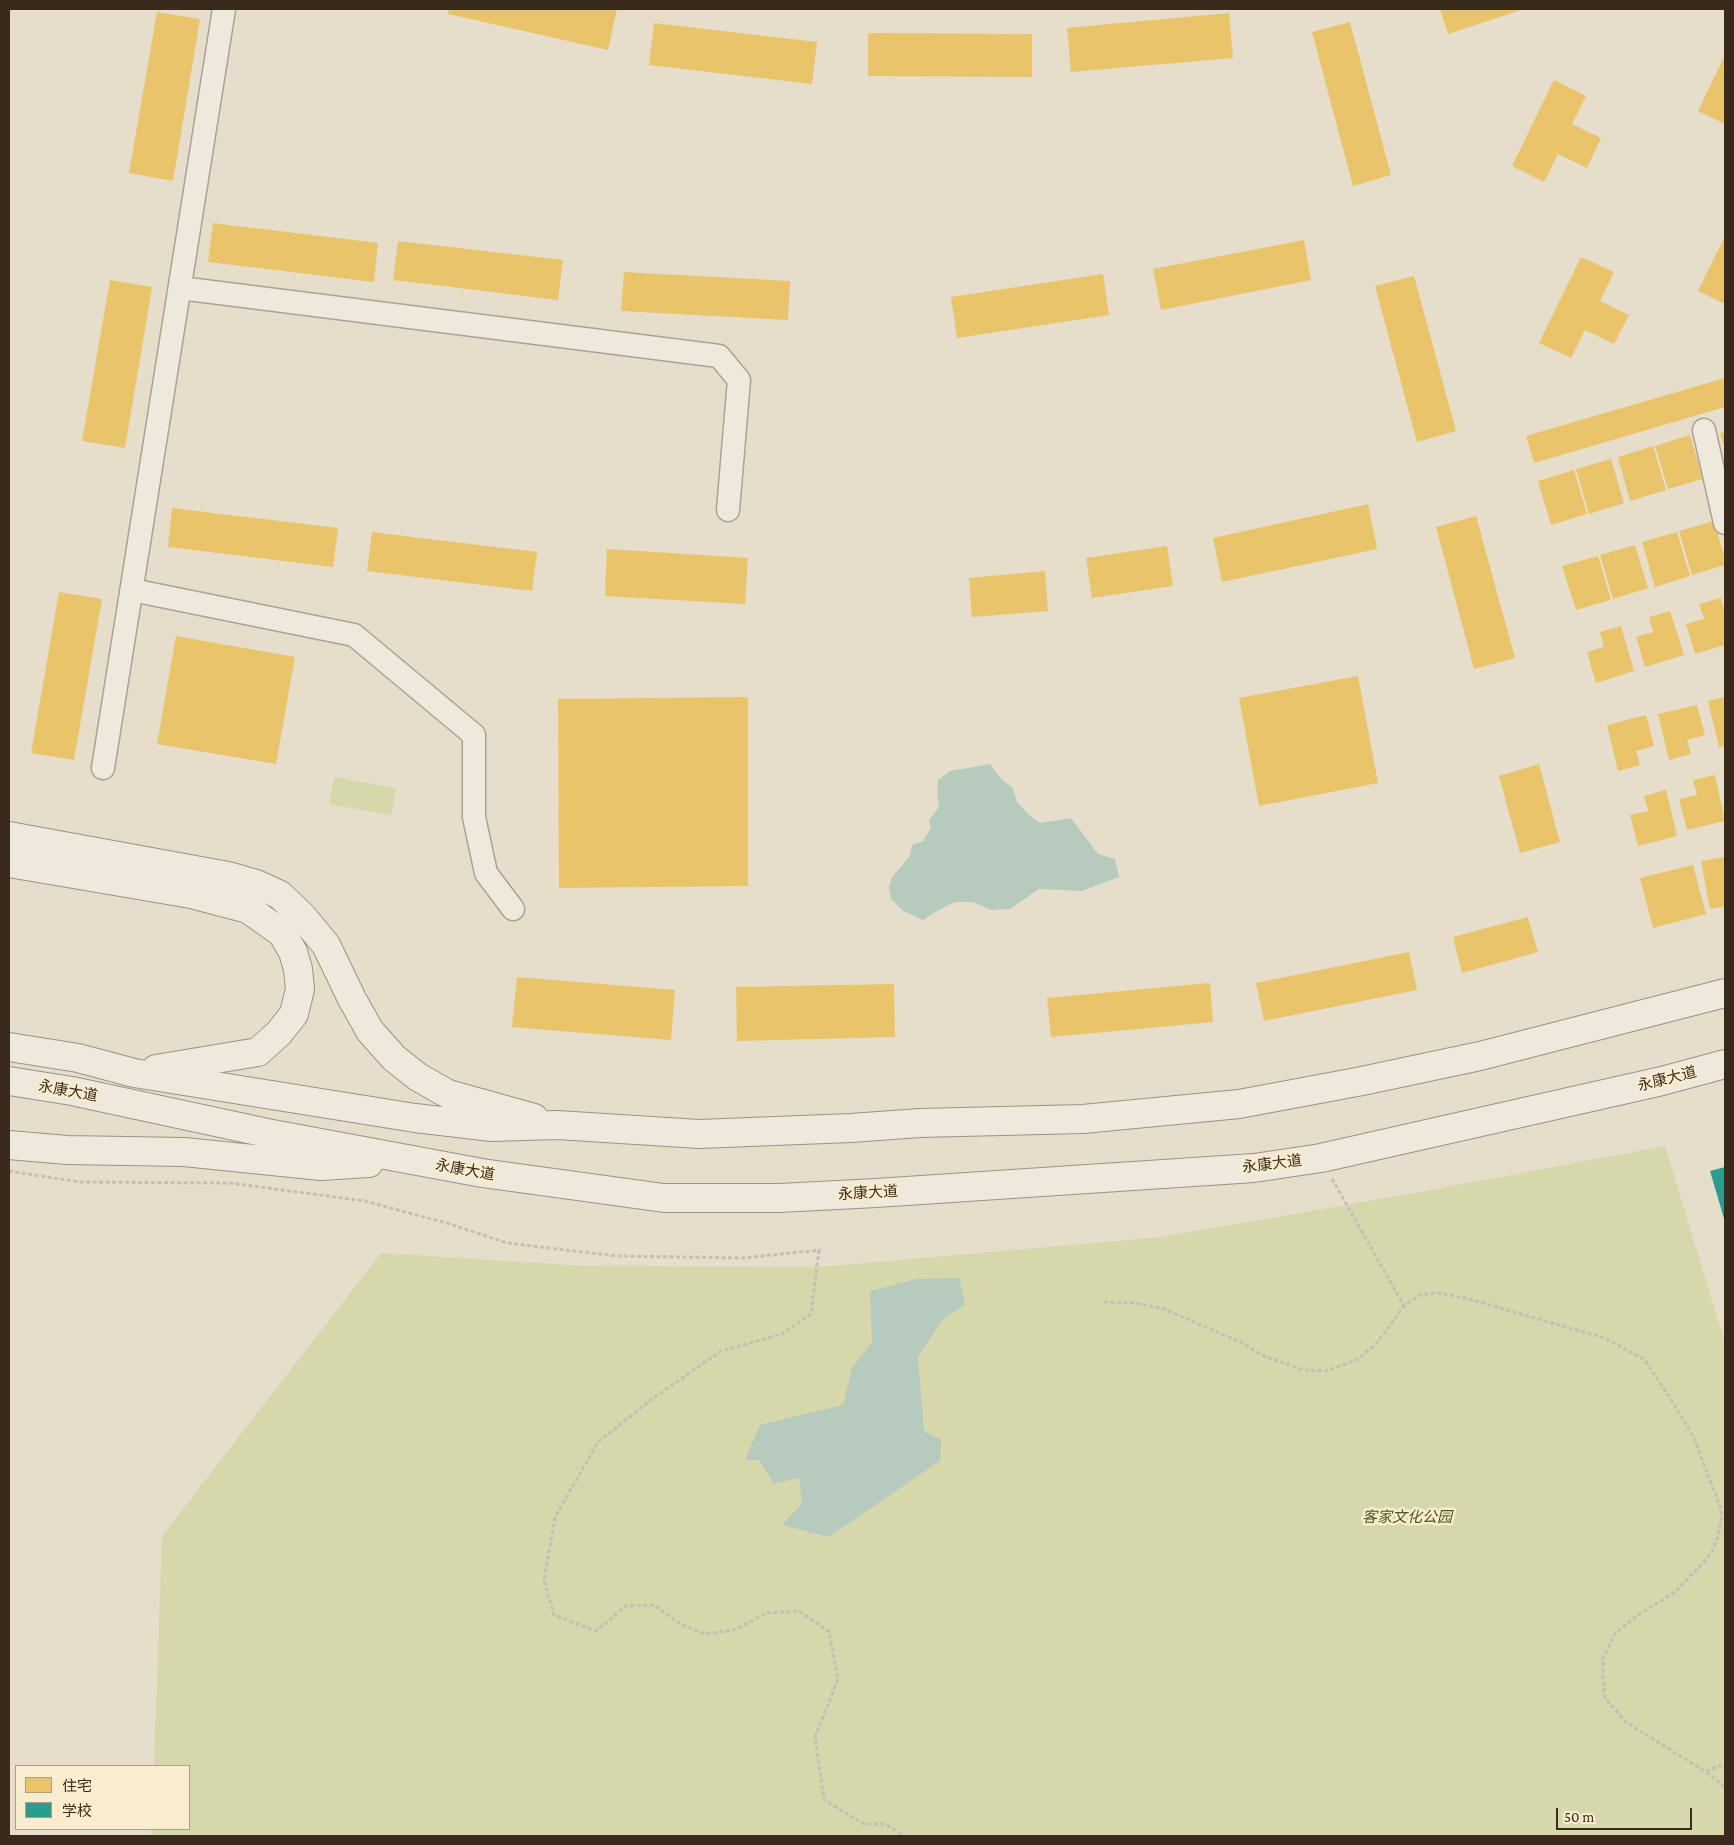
<!DOCTYPE html>
<html>
<head>
<meta charset="utf-8">
<style>
	body { margin:0 }
	#map { position:relative; width:1734px; height:1845px; overflow:hidden; background:#e6decb; font-family:"Crimson Pro","Noto Sans SC",serif }
	canvas { display:block }
	.frame { position:absolute; inset:0; border:10px solid #3a2a1b; pointer-events:none }
	.legend { position:absolute; left:15px; top:1765px; width:175px; height:65px; box-sizing:border-box; background:#f9eccf; border:1px solid #ad9e87; margin:0; padding:6px 9px; list-style:none; font-size:15px; color:#3a2a1b }
	.legend li { display:flex; align-items:center; gap:10px; height:25px }
	.legend b { width:25px; border:1px solid #ad9e87 }
	.scale { position:absolute; left:1556px; top:1808px; width:136px; height:22px; box-sizing:border-box; border:2px solid #3a2a1b; border-top:0; padding-left:6px; font-size:15px; line-height:18px; white-space:nowrap; color:#3a2a1b; -webkit-text-stroke:4px #f9eccf; paint-order:stroke }
</style>
</head>
<body>
<div id="map">
<canvas width="1734" height="1845"></canvas>
<div class="frame"></div>
<ul class="legend">
<li><b style="height:14px;background:#e9c46a"></b>住宅</li>
<li><b style="height:14px;background:#2a9d8f"></b>学校</li>
</ul>
<div class="scale">50 m</div>
</div>
<script>
const g = document.querySelector('canvas').getContext('2d');
g.lineJoin = 'round';
function paint(path, color) {
  g.fillStyle = color;
  g.fill(path, 'evenodd');
}
function shape(rows) {
  const path = new Path2D();
  for (const r of rows) {
    path.moveTo(r[0], r[1]);
    for (let i = 2; i < r.length; i += 2) path.lineTo(r[i], r[i + 1]);
  }
  return path;
}
function stroke(path, color, width, dash) {
  g.strokeStyle = color;
  g.lineWidth = width;
  g.lineCap = dash ? 'butt' : 'round';
  g.setLineDash(dash || []);
  g.stroke(path);
}
function drawText(font, color, halo, rows, align = 'center') {
  g.font = font + ' "Crimson Pro","Noto Sans SC",serif';
  g.lineWidth = 5;
  g.setLineDash([]);
  g.textBaseline = 'middle';
  g.strokeStyle = halo;
  g.fillStyle = color;
  for (const [text, x, y, turn = 0] of rows) {
    g.save();
    g.translate(x, y);
    g.rotate((+turn || 0) * Math.PI / 180);
    g.textAlign = isNaN(turn) ? turn : align;
    if (halo) g.strokeText(text, 0, 0);
    g.fillText(text, 0, 0);
    g.restore();
  }
}
paint(shape([
	[334,777,396,788,391,815,329,804],
	[1665,1146,1725,1343,1725,1836,151,1836,151,1829,189,1829,189,1766,154,1766,162,1536,381,1253,587,1266,820,1267,1162,1237,1420,1192]
]), '#d7d7ac');
paint(shape([
	[990,764,1002,780,1013,788,1017,802,1030,816,1040,823,1071,818,1098,854,1115,859,1119,877,1082,891,1039,889,1010,909,991,910,973,902,955,902,939,910,923,920,903,911,891,899,889,887,892,877,910,856,912,845,923,841,931,828,929,820,939,807,937,794,938,780,950,771],
	[959,1278,965,1304,942,1320,918,1357,924,1431,941,1440,940,1461,828,1537,782,1525,802,1503,799,1478,774,1484,759,1460,745,1460,760,1425,843,1405,852,1368,872,1342,870,1291,916,1279]
]), '#b6cbbe');
paint(shape([
	[449,9,617,9,608,50,448,14],
	[1440,9,1524,9,1448,34],
	[157,12,200,19,173,181,129,173],
	[1229,13,1233,58,1071,72,1067,28],
	[1350,22,1391,175,1353,186,1312,32],
	[654,23,817,42,812,84,649,65],
	[868,33,1032,34,1032,77,868,76],
	[1725,55,1725,124,1698,111],
	[1554,80,1586,96,1572,124,1601,138,1587,168,1558,154,1544,182,1512,166],
	[213,223,378,243,374,282,208,262],
	[1725,236,1725,304,1698,291],
	[1304,240,1311,280,1161,310,1153,269],
	[398,241,563,260,558,300,393,280],
	[1581,257,1614,272,1600,301,1629,315,1614,344,1585,330,1571,358,1539,343],
	[624,272,790,281,788,320,621,311],
	[1103,274,1109,315,957,338,951,297],
	[1414,276,1456,431,1417,442,1375,286],
	[110,280,152,287,125,448,82,441],
	[1725,378,1725,407,1534,463,1526,436],
	[1725,432,1725,449,1720,433],
	[1690,435,1703,479,1668,489,1655,446],
	[1653,446,1666,490,1630,501,1618,457],
	[1611,459,1624,503,1589,514,1576,469],
	[1574,470,1587,514,1551,525,1538,481],
	[1368,504,1377,549,1222,582,1213,538],
	[172,508,338,528,333,567,168,547],
	[1476,516,1515,658,1474,669,1436,527],
	[1714,521,1725,558,1725,565,1692,575,1679,531],
	[372,532,537,552,532,591,367,571],
	[1677,532,1690,576,1655,587,1642,542],
	[1635,545,1648,588,1613,599,1600,555],
	[1167,546,1173,586,1092,598,1086,558],
	[607,549,748,558,745,604,605,596],
	[1598,556,1611,600,1576,610,1562,566],
	[1045,571,1048,611,972,617,969,578],
	[59,592,102,599,74,760,31,753],
	[1721,598,1725,613,1725,645,1695,654,1686,624,1704,619,1699,604],
	[1670,611,1684,655,1645,667,1636,637,1653,632,1649,617],
	[1621,626,1634,671,1596,683,1587,652,1604,647,1600,632],
	[176,636,295,657,276,764,157,744],
	[1358,676,1378,783,1259,806,1239,698],
	[748,697,748,886,559,888,558,699],
	[1725,697,1725,745,1719,747,1708,701],
	[1697,705,1705,735,1687,740,1691,754,1669,760,1658,714],
	[1646,715,1654,746,1636,751,1640,765,1618,771,1607,725],
	[1539,764,1560,842,1520,853,1499,776],
	[1715,775,1725,821,1687,830,1679,799,1697,795,1693,780],
	[1666,790,1677,836,1638,846,1630,815,1648,811,1644,796],
	[1725,857,1725,906,1710,909,1701,861],
	[1693,865,1706,914,1653,928,1640,878],
	[1528,917,1538,952,1462,973,1453,937],
	[1409,952,1417,990,1264,1021,1256,983],
	[517,977,675,990,671,1040,512,1027],
	[1210,983,1213,1022,1051,1037,1047,998],
	[894,984,895,1037,737,1041,736,987]
]), '#e9c46a');
paint(shape([
	[1725,1167,1725,1222,1710,1171]
]), '#2a9d8f');
const street = shape([
	[180,288,719,356,739,380,728,510],
	[1704,430,1725,523],
	[132,590,354,635,474,735,474,817,486,873,513,909],
	[103,768,224,9]
]);
const secondary = shape([
	[9,836,228,876,256,884,280,895,302,916,326,945,352,999,370,1031,394,1058,418,1077,448,1094,534,1118],
	[9,863,191,894,248,909,282,933,293,952,298,969,300,989,294,1014,279,1033,258,1052,156,1069],
	[9,1047,78,1058,134,1073,415,1118,492,1127,557,1125,699,1134,851,1128,920,1123,1083,1119,1239,1104,1362,1081,1480,1056,1725,993],
	[9,1081,72,1091,267,1133,482,1173,664,1198,779,1198,876,1193,1254,1168,1321,1158,1662,1081,1725,1064],
	[9,1145,67,1150,184,1152,321,1166,369,1163]
]);
stroke(street, '#aba294', 25);
stroke(secondary, '#9b9284', 30);
stroke(shape([
	[9,1171,79,1182,230,1183,365,1201,450,1224,507,1243,617,1256,743,1258,819,1250,811,1314,782,1334,721,1351,652,1399,598,1442,555,1517,544,1580,554,1615,596,1631,626,1606,654,1605,680,1624,705,1634,734,1630,767,1613,799,1611,829,1632,838,1679,815,1737,824,1800,864,1824,885,1824,904,1836],
	[1332,1179,1404,1306],
	[1104,1302,1136,1303,1164,1309,1240,1342,1264,1356,1304,1370,1325,1371,1357,1360,1376,1344,1404,1306,1420,1295,1439,1293,1469,1299,1604,1338,1644,1359,1669,1396,1694,1438,1722,1512,1718,1536,1712,1552,1700,1566,1674,1593,1638,1615,1615,1633,1603,1658,1603,1678,1605,1698,1626,1722,1706,1772,1725,1787],
	[1706,1771,1725,1764]
]), '#c6bfb4', 3, [4, 2.5]);
stroke(street, '#eee8dd', 22);
stroke(secondary, '#eee8dd', 28);
drawText('15px', '#3a2a1b', '#f9eccf', [
	["永康大道",1667,1079,-14],
	["永康大道",68,1091,10],
	["永康大道",1272,1164,-7],
	["永康大道",465,1170,10],
	["永康大道",868,1193,-3]
]);
drawText('italic 15px', '#4b5920', '#f9eccf', [
	["客家文化公园",1407,1517]
]);
</script>
</body>
</html>
